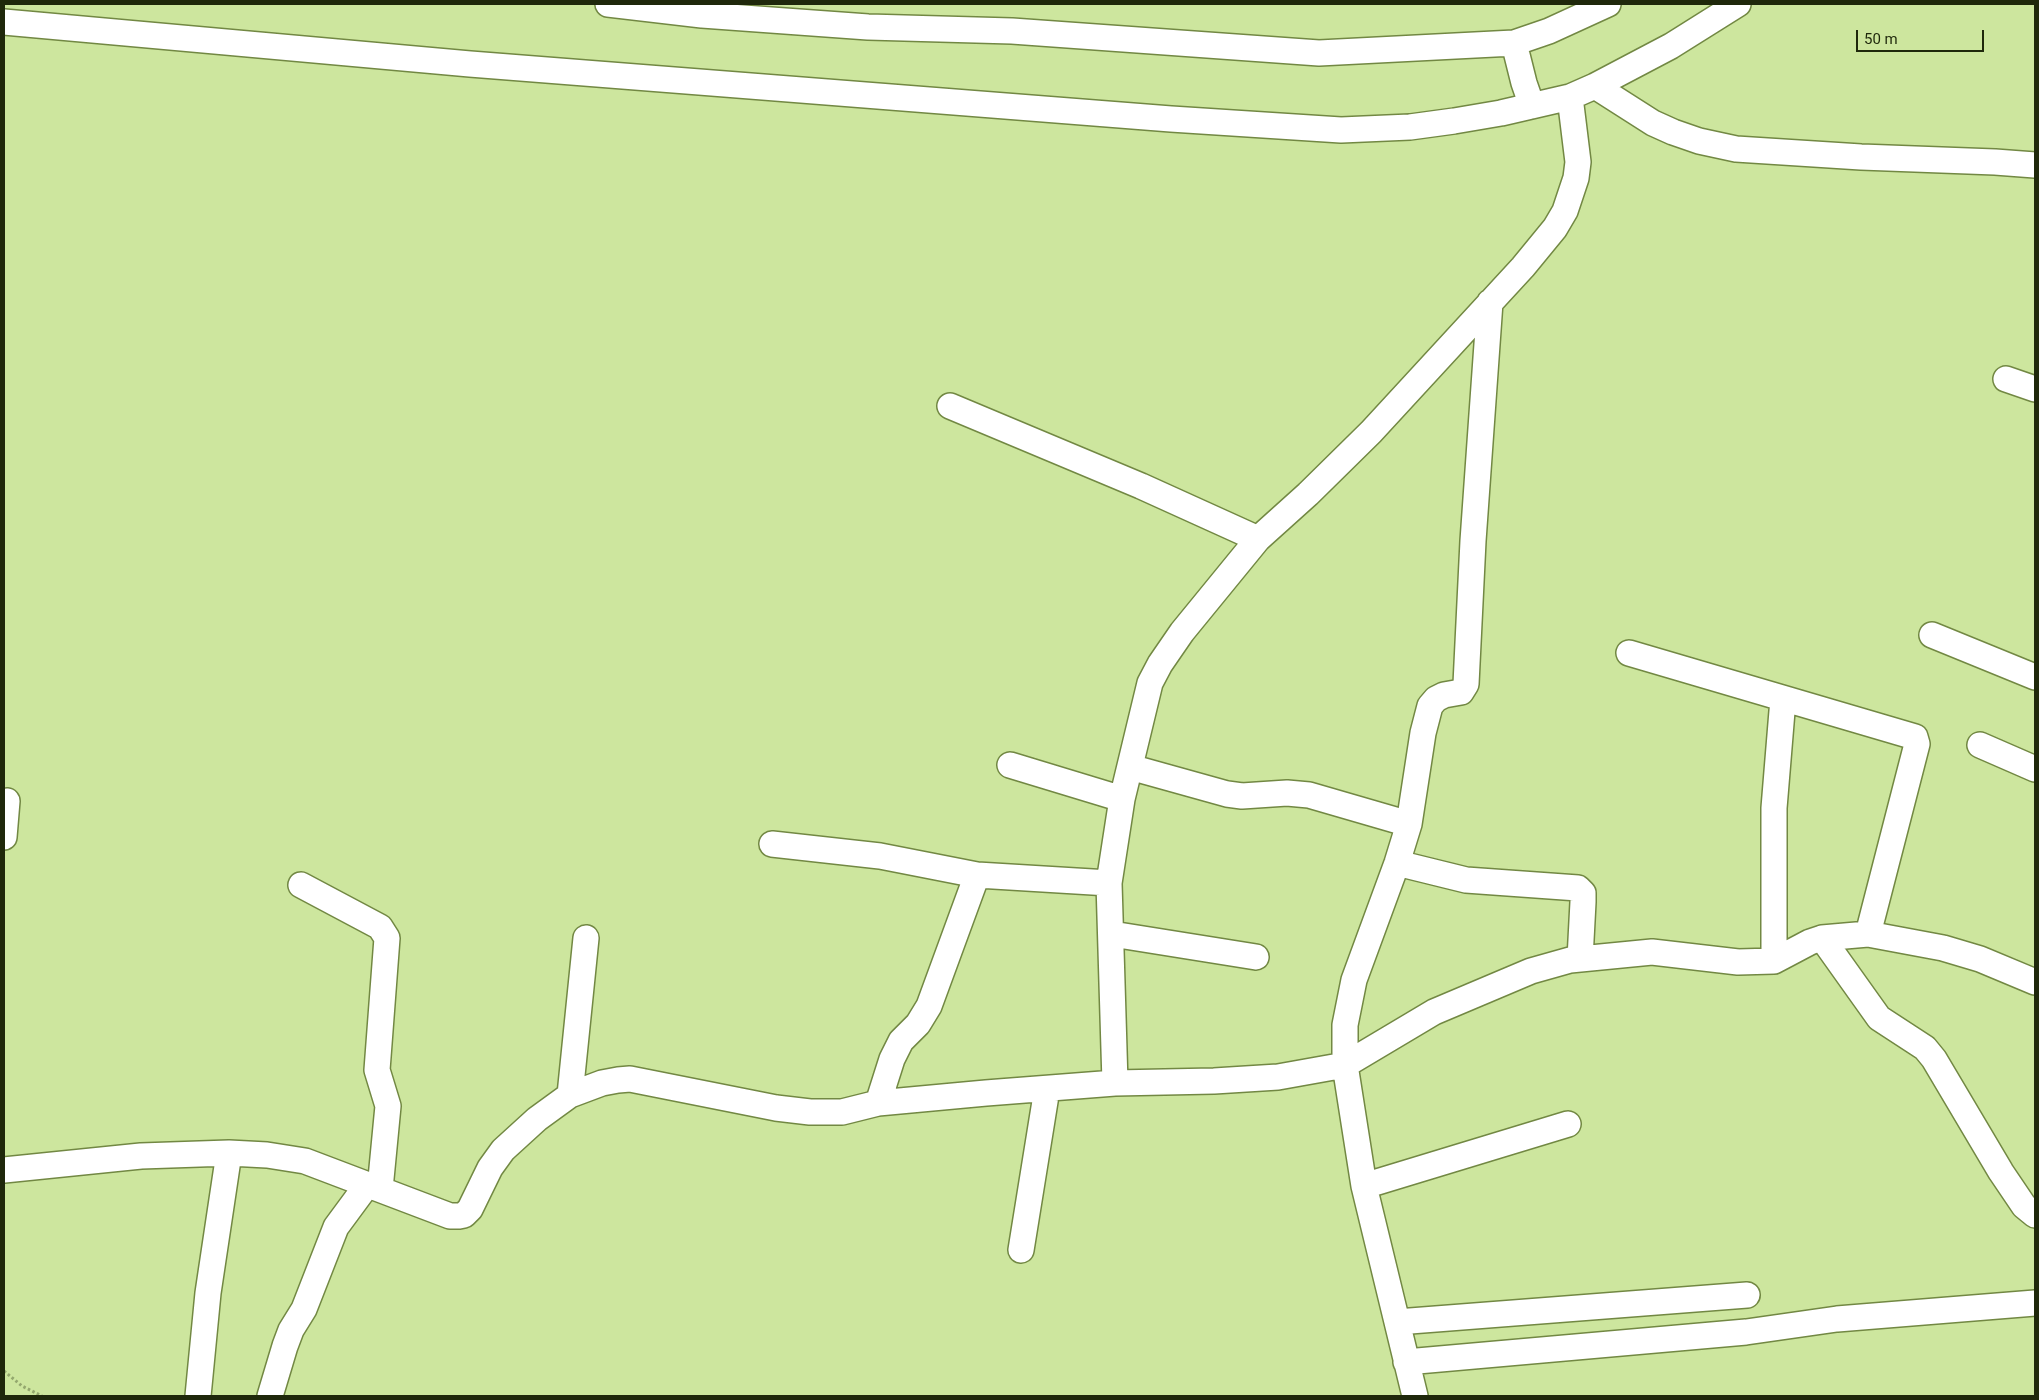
<!DOCTYPE html>
<html>
<head>
<meta charset="utf-8">
<style>
	body { margin:0 }
	#map { position:relative; width:2039px; height:1400px; overflow:hidden; background:#cde69e; font-family:Roboto,sans-serif }
	canvas { display:block }
	.frame { position:absolute; inset:0; border:5px solid #1f280b; pointer-events:none }
	.scale { position:absolute; left:1856px; top:30px; width:128px; height:22px; box-sizing:border-box; border:2px solid #1f280b; border-top:0; padding-left:6px; font-size:15px; line-height:18px; white-space:nowrap; color:#1f280b; -webkit-text-stroke:4px #cde69e; paint-order:stroke }
</style>
</head>
<body>
<div id="map">
<canvas width="2039" height="1400"></canvas>
<div class="frame"></div>
<div class="scale">50 m</div>
</div>
<script>
const g = document.querySelector('canvas').getContext('2d');
g.lineJoin = 'round';
function shape(rows) {
  const path = new Path2D();
  for (const r of rows) {
    path.moveTo(r[0], r[1]);
    for (let i = 2; i < r.length; i += 2) path.lineTo(r[i], r[i + 1]);
  }
  return path;
}
function stroke(path, color, width, dash) {
  g.strokeStyle = color;
  g.lineWidth = width;
  g.lineCap = dash ? 'butt' : 'round';
  g.setLineDash(dash || []);
  g.stroke(path);
}
const minor = shape([
	[608,4,702,15,868,27,1012,31,1319,53,1514,43,1549,31,1608,4],
	[4,22,470,64,1171,119,1341,130,1410,127,1454,121,1501,113,1570,97,1595,86,1671,46,1738,4],
	[1514,43,1524,83,1532,106],
	[1595,86,1653,123,1673,132,1699,141,1736,149,1861,157,1995,162,2035,165],
	[2006,379,2035,389],
	[950,406,1141,486,1258,539],
	[1932,635,2035,677],
	[1629,653,1915,737,1917,744,1868,934],
	[1980,745,2035,769],
	[1010,765,1122,799],
	[1130,767,1227,794,1242,796,1287,793,1309,795,1409,824],
	[4,837,7,801],
	[772,844,880,856,977,875,1109,883],
	[1397,863,1466,880,1578,888,1583,893,1583,902,1580,959],
	[301,885,380,927,387,938,377,1070,388,1106,380,1189],
	[1112,934,1256,957],
	[1822,938,1879,1018,1925,1048,1934,1059,2001,1172,2024,1206,2035,1215],
	[1774,961,1774,808,1783,699],
	[1115,1083,1109,883,1122,799,1150,683,1160,664,1182,632,1258,539,1308,494,1371,432,1523,267,1555,228,1565,211,1576,178,1578,162,1570,97],
	[570,1095,586,938],
	[878,1103,892,1059,901,1041,918,1024,929,1006,977,875],
	[4,1170,141,1156,229,1153,267,1155,305,1161,450,1216,459,1216,464,1215,470,1209,490,1168,503,1150,537,1119,570,1095,602,1083,618,1080,630,1079,776,1108,810,1112,842,1112,878,1103,986,1093,1115,1083,1214,1081,1278,1077,1345,1065,1434,1012,1531,971,1570,960,1652,952,1738,962,1774,961,1810,942,1822,938,1868,934,1943,948,1980,959,2035,982],
	[1364,1186,1568,1124],
	[1021,1250,1047,1089],
	[1397,1322,1747,1295],
	[1406,1362,1746,1332,1837,1319,2035,1303],
	[198,1396,208,1293,229,1153],
	[270,1396,285,1346,291,1330,304,1309,336,1227,367,1185],
	[1415,1396,1364,1186,1345,1065,1345,1025,1354,980,1397,863,1409,824,1423,733,1430,706,1436,699,1444,695,1461,692,1466,684,1473,541,1490,302]
]);
stroke(minor, '#728843', 28);
stroke(shape([
	[4,1371,22,1386,42,1396]
]), '#94a86e', 3, [2.5, 2.5]);
stroke(minor, '#fff', 25);
</script>
</body>
</html>
